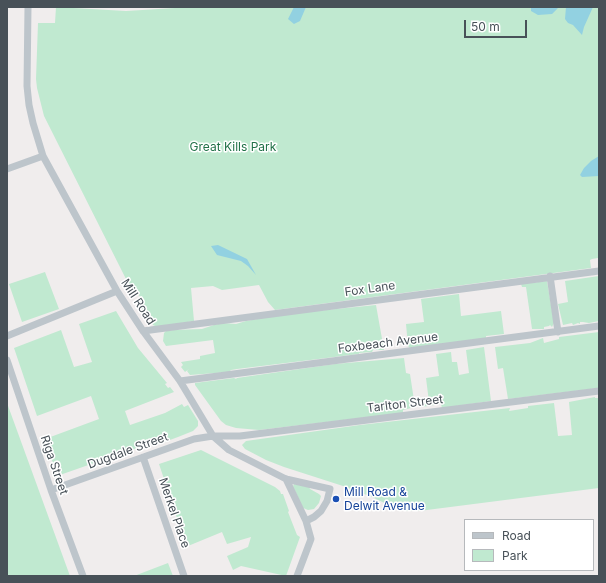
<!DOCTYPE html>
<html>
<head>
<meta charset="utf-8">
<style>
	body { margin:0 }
	#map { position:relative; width:606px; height:583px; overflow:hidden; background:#f0eded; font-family:Inter,sans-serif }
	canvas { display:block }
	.frame { position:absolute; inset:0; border:8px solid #485158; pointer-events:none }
	.legend { position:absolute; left:464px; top:519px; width:130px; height:52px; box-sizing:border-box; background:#fff; border:1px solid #b6b9bc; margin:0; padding:5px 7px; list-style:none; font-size:12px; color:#485158 }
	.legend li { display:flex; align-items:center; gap:8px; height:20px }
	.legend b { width:20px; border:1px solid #b6b9bc }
	.scale { position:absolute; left:464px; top:20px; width:63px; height:18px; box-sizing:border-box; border:2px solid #485158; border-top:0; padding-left:5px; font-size:12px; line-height:14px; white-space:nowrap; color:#485158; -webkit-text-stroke:3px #fff; paint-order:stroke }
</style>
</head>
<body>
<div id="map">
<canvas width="606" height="583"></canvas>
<div class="frame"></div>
<ul class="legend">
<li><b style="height:5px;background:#bdc5cb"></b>Road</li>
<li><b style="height:11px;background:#c0e9d0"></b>Park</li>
</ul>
<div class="scale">50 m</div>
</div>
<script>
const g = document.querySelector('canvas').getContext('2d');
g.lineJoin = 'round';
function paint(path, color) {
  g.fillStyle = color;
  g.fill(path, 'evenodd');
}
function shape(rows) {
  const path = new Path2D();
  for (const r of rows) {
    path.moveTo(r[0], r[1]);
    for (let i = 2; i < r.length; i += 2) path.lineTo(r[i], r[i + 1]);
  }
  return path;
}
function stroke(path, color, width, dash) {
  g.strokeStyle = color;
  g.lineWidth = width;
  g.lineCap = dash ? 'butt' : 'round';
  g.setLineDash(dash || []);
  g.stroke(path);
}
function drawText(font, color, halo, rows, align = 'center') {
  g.font = font + ' Inter,sans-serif';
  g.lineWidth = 3;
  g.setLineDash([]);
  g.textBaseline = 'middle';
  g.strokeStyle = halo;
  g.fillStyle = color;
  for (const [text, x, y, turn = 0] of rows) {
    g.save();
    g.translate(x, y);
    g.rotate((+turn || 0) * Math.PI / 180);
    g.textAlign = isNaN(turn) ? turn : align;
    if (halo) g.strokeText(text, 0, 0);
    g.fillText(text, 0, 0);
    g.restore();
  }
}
paint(shape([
	[56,7,126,11,175,8,176,7,599,7,599,266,598,258,592,259,590,260,591,268,275,310,268,302,259,285,222,290,213,286,191,288,194,321,157,327,153,325,137,302,141,298,127,281,44,116,37,88,36,79,38,23,55,23],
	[45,272,59,309,22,322,9,284],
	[599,276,599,321,589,323,583,322,580,322,580,324,578,323,573,325,572,323,563,325,558,304,568,302,565,281],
	[547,281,554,323,552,327,550,325,549,326,544,327,544,329,532,329,526,287,522,287,521,284],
	[459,294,461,316,501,311,504,334,486,336,486,338,410,348,408,346,406,324,424,322,421,299],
	[376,305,384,350,373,350,372,352,359,353,359,354,237,369,231,370,229,372,190,375,187,371,189,369,185,372,181,367,183,365,181,362,200,359,200,356,215,353,213,340,166,346,163,341,164,333,166,331,173,330,202,329,214,325,223,323,236,324,246,321,286,314],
	[116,311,138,348,167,383,165,384,168,388,170,387,174,392,125,411,130,425,165,413,182,404,184,407,188,405,198,421,198,426,193,431,178,437,159,444,157,441,57,476,45,439,99,419,91,396,37,416,14,348,61,330,74,367,92,362,79,324],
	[599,332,599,388,508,399,503,368,498,369,495,347,530,343,543,338,544,343,559,339,559,337],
	[484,347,491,401,442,408,441,404,421,407,421,404,429,402,426,378,439,376,436,354,451,352,452,362,457,362,459,375,469,373,466,350],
	[404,358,406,373,410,374,415,407,403,410,403,413,259,430,236,428,226,425,221,421,195,385,195,383,234,378,236,379,237,378,335,364],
	[595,397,595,398,599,398,599,488,419,511,406,511,395,508,372,497,343,486,284,467,266,460,245,449,242,445,246,441,360,425,510,408,509,411,528,408,528,406,554,403,558,436,572,435,569,402],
	[7,403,70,576,7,576],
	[201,450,275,487,280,491,281,494,283,494,289,511,288,512,297,535,300,537,286,576,241,566,233,570,227,556,248,547,251,537,227,544,222,532,188,546,185,542,159,464],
	[294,484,309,487,310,489,319,494,321,496,319,503,314,509,308,510,303,508,293,486],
	[168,563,173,576,134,576]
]), '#c0e9d0');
paint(shape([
	[294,7,306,7,300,21,294,24,288,19],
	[531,7,557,7,558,8,552,14,538,15,531,11],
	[566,7,593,7,584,27,582,35,573,25,568,23,565,19],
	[599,156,599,176,582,177,580,175,584,168,591,161],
	[218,245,247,259,256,275,248,266,241,261,217,255,211,246]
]), '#92d1e1');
stroke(shape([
	[28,7,27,86,29,105,33,123,43,156,117,291,143,331,180,381,213,436,229,450,286,479,330,489,327,501,321,511,314,517,306,521],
	[7,169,43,156],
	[550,276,558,332],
	[143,331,599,271],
	[7,336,117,291],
	[7,360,51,490,83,576],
	[180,381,599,326],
	[143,457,184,576],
	[286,479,306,521,311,539,297,576],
	[51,490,194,439,213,436,240,436,599,391]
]), '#bdc5cb', 7);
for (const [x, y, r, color] of [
	[336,499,4,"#1a4fb4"]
]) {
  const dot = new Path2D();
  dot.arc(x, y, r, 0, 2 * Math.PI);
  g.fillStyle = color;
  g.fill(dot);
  stroke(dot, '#fff', 1.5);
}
drawText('12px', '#217148', '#fff', [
	["Great Kills Park",233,147]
]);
drawText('12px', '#485158', '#fff', [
	["Fox Lane",370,289,-8],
	["Mill Road",138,302,57],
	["Foxbeach Avenue",388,343,-7],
	["Tarlton Street",405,404,-7],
	["Dugdale Street",128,451,-20],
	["Riga Street",54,465,71],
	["Merkel Place",174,513,71]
]);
drawText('12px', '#164399', '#fff', [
	["Mill Road &",344,492],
	["Delwit Avenue",344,506]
], 'left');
</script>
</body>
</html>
